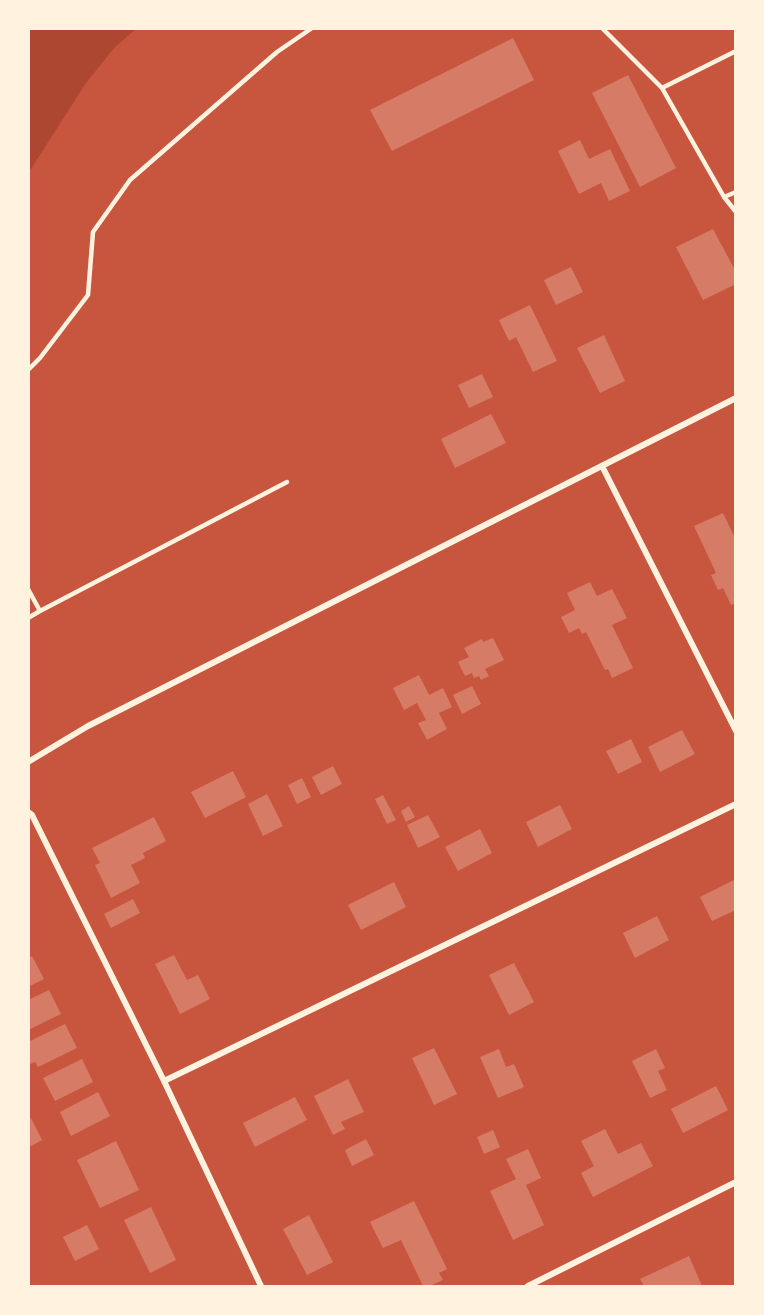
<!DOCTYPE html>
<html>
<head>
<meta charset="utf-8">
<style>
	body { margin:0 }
	#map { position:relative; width:764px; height:1315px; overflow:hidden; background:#c8553d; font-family:"Libre Baskerville",serif }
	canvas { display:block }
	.frame { position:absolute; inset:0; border:30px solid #fff3e0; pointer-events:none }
</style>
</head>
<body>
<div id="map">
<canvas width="764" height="1315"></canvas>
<div class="frame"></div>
</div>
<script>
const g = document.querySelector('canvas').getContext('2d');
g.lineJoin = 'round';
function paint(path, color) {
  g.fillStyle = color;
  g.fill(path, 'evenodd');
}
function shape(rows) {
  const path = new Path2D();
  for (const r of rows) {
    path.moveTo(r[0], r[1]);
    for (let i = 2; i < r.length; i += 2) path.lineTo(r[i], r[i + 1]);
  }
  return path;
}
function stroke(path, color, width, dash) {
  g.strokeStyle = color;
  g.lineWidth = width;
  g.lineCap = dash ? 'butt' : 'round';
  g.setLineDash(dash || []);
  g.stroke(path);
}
paint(shape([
	[29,28,136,29,114,48,86,83,29,172]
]), '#ae4732');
paint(shape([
	[513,38,534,80,392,151,370,110],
	[628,75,676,168,640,187,592,93],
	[580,140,589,159,610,149,630,191,609,201,601,183,579,194,558,151],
	[713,229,736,272,736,284,703,300,676,247],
	[571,267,583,292,556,305,544,280],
	[530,305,557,361,533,372,516,337,509,341,499,320],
	[604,335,625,381,600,393,577,348],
	[482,374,493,397,469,408,458,385],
	[491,414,506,443,455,468,441,439],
	[723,513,736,540,736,603,731,605,723,588,718,590,711,575,716,573,694,526],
	[590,582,597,596,612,589,627,618,612,625,633,668,612,678,608,669,605,670,586,632,582,634,579,628,569,633,561,617,575,610,567,593],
	[493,638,504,660,485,669,489,676,481,680,479,676,474,678,472,673,465,676,458,662,469,657,464,648,482,639,483,642],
	[419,675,429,695,443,688,452,707,439,713,447,729,427,740,418,723,426,720,417,703,404,710,393,688],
	[472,686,481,704,462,714,453,695],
	[682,730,695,754,660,772,648,747],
	[631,739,642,762,618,774,606,751],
	[333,766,342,784,321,795,312,777],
	[233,771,246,797,205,818,191,792],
	[302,778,311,797,297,804,288,785],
	[267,794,283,826,263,836,248,804],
	[383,795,396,820,387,824,375,799],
	[560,805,572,829,538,847,526,822],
	[409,806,415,817,406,822,401,811],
	[428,815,440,837,418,848,407,825],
	[154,817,166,841,143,853,145,858,131,865,140,883,111,898,95,865,100,863,92,848],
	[480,829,492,853,458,871,445,847],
	[734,880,736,910,712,921,700,897],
	[394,882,406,907,361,930,348,905],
	[133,899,140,913,111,928,104,914],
	[657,916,669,940,635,958,623,933],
	[174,955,187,980,198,975,210,999,180,1014,155,964],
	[32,956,44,979,28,987,28,958],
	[514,963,534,1002,509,1015,489,975],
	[49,990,61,1014,28,1030,28,1000],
	[65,1024,77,1048,38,1067,35,1062,28,1065,28,1042],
	[434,1048,457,1094,434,1105,412,1058],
	[499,1049,506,1067,514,1064,524,1087,498,1098,480,1057],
	[656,1049,665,1068,658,1071,667,1090,650,1098,632,1061],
	[82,1059,93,1082,55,1101,43,1078],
	[348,1079,364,1112,341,1122,345,1129,333,1135,314,1096],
	[716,1086,728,1110,683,1133,671,1109],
	[98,1092,110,1116,71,1136,60,1112],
	[295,1097,307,1120,255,1147,243,1123],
	[31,1118,42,1140,28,1148,28,1119],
	[605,1129,618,1154,641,1143,653,1166,593,1197,581,1173,594,1166,581,1141],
	[493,1130,500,1147,484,1154,477,1137],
	[366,1139,374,1155,352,1166,345,1150],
	[116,1141,139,1190,100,1208,77,1160],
	[528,1149,541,1178,526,1185,544,1225,513,1240,490,1191,516,1179,506,1159],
	[414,1201,447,1269,439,1273,443,1280,430,1286,423,1286,401,1240,383,1248,370,1222],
	[151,1207,176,1260,150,1273,124,1220],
	[309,1215,333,1262,307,1275,283,1229],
	[87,1225,99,1249,75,1261,63,1237],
	[689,1256,702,1286,644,1286,640,1279]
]), '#d67c66');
stroke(shape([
	[602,28,662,88,724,197],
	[662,88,736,51],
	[736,192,724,197,736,212],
	[28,370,40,358,88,295,93,232,130,180,277,52,312,28],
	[28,589,40,611,287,482],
	[28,618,40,611]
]), '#fff3e0', 4.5);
stroke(shape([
	[602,466,736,731],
	[28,762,88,726,736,398],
	[28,812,32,815,164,1081,261,1286],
	[164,1081,736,804],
	[528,1286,736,1182]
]), '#fff3e0', 6);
</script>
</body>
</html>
